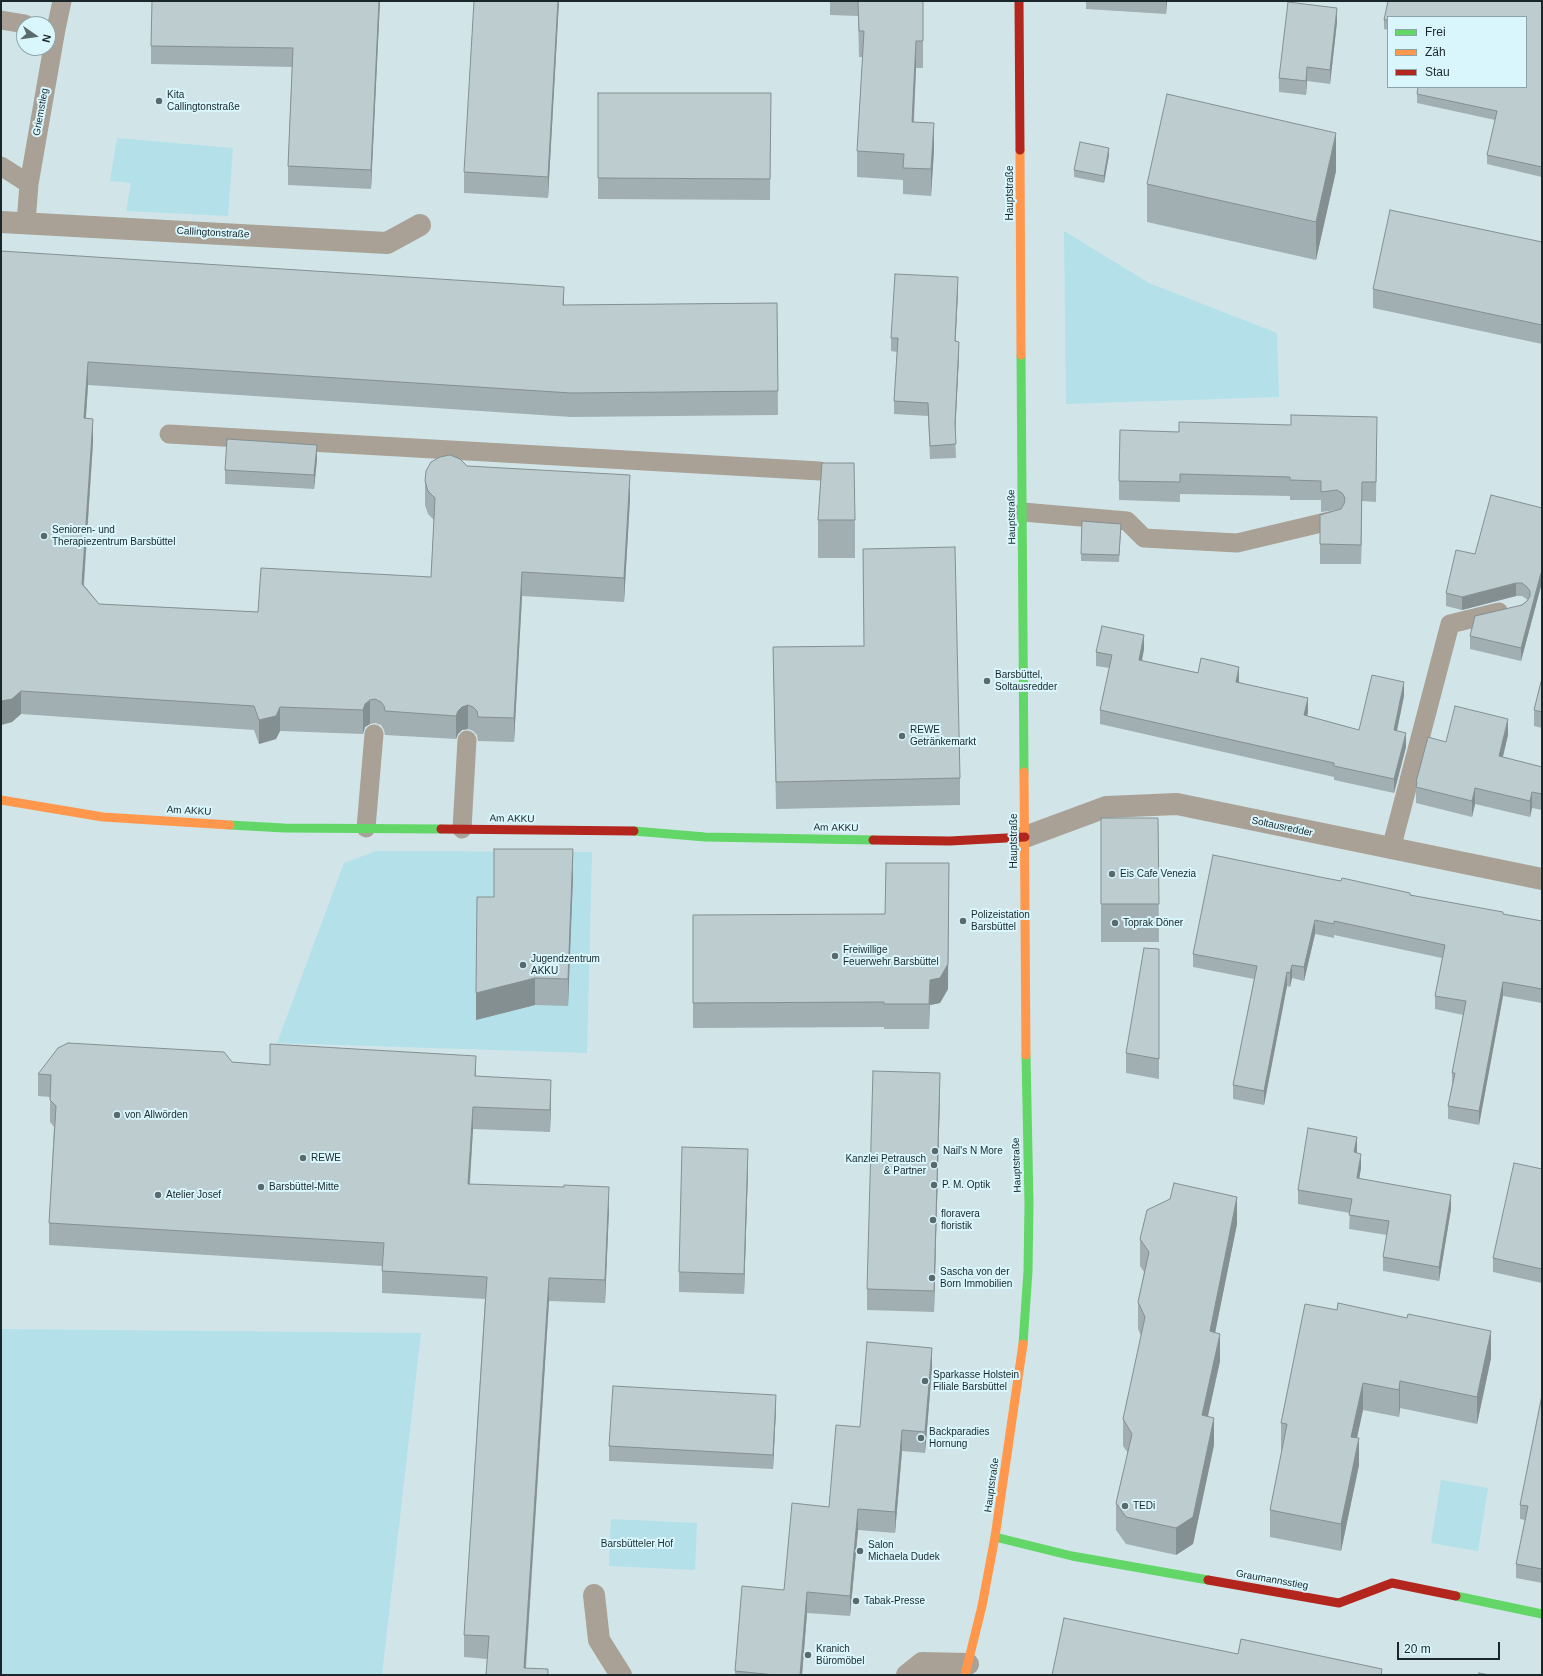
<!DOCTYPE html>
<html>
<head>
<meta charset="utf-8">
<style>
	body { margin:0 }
	#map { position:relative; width:1543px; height:1676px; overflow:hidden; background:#d1e5e9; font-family:Arial,sans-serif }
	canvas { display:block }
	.frame { position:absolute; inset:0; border:2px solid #19272a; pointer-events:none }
	.legend { position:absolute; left:1387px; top:16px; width:140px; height:72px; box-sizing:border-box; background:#daf6fd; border:1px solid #8da3a9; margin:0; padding:5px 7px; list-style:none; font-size:12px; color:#19272a }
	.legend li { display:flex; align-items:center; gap:8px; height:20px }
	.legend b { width:20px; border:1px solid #8da3a9 }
	.north { position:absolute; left:16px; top:16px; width:40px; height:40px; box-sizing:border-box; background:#daf6fd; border:1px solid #8da3a9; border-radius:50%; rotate:103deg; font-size:11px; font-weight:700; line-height:16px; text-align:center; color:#19272a }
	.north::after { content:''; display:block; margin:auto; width:14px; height:18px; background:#596a6d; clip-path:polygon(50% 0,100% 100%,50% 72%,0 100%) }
	.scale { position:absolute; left:1397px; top:1642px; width:103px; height:18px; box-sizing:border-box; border:2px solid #19272a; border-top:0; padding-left:5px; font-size:12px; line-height:14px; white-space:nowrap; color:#19272a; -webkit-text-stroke:3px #daf6fd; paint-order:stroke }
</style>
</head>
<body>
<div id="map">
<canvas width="1543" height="1676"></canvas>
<div class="frame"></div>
<ul class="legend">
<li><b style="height:5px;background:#63d668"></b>Frei</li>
<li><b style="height:5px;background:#ff974d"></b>Zäh</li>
<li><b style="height:5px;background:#b3261e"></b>Stau</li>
</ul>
<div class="north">N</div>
<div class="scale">20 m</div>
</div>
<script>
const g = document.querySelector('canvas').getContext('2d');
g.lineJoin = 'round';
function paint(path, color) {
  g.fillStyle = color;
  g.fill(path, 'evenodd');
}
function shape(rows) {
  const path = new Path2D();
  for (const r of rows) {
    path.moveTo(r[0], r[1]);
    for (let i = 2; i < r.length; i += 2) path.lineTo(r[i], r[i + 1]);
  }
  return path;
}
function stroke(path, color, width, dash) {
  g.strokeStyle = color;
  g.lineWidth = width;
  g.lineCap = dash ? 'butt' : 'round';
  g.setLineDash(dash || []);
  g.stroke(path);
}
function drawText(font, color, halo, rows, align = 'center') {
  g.font = font + ' Arial,sans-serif';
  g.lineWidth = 4;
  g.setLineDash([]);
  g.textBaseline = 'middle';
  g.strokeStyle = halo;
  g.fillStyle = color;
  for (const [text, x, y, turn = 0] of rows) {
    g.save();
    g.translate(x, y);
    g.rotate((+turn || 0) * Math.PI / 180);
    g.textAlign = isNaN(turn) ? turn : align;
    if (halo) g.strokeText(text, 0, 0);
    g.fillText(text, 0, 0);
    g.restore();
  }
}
paint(shape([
	[117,138,233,148,228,216,126,211,131,183,110,181],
	[1064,231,1149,283,1277,333,1279,397,1066,404],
	[376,851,592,852,587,1053,277,1043,344,863],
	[1,1329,421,1333,382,1675,1,1675],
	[1441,1480,1488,1488,1478,1551,1431,1543],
	[611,1519,697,1523,695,1570,609,1566]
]), '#b3e0e9');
stroke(shape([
	[1,20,25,24],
	[1,166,29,184],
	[26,223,29,184,56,29,62,1],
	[169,434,820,471],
	[1023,512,1127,521,1144,538,1237,543,1334,520],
	[366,828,374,734],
	[462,829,467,740],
	[1391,849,1450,624,1499,612]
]), '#a9a195', 19);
stroke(shape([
	[1,222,387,243,420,225],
	[1025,837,1106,807,1177,804,1542,879],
	[594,1595,599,1640,621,1675],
	[907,1675,922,1663,968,1664]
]), '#a9a195', 22);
stroke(shape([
	[1021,355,1024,772],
	[230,825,284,828,441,829],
	[634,831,705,837,873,840],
	[1023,1344,1028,1271,1029,1204,1026,1055],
	[995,1537,1072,1556,1208,1580],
	[1456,1596,1542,1614]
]), '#63d668', 9);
stroke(shape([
	[1020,150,1021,355],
	[1024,772,1026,1055],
	[1,800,103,817,230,825],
	[965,1675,982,1606,995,1537,1023,1344]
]), '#ff974d', 9);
stroke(shape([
	[1019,1,1020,150],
	[441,829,634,831],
	[873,840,950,841,1025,837],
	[1208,1580,1339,1603,1392,1583,1456,1596]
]), '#b3261e', 9);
paint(shape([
	[380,1,371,189,288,185,288,166,292,67,151,64,151,46],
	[559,1,548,198,464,193,464,172],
	[829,1,923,1,923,68,916,68,914,122,934,150,931,196,903,194,903,180,857,177,857,151,863,57,859,57,858,16,830,15,830,2,829,2],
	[1086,1,1167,1,1166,14,1086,9],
	[1388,1,1542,1,1542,177,1487,164,1487,155,1495,120,1417,103,1417,94,1418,87,1526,87,1526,17,1388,17,1388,30,1384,29,1384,20],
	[1337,22,1330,84,1307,81,1306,95,1279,92,1279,78],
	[598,93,771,93,770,200,598,199],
	[1109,155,1104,183,1074,177,1074,170],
	[1336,171,1316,260,1147,222,1147,184],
	[1542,242,1542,344,1373,308,1373,289],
	[1,251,564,305,777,303,778,415,571,417,88,385,86,418,93,442,84,585,99,604,258,612,431,577,434,520,428,514,425,505,425,481,467,466,630,499,624,602,522,596,514,742,478,741,477,735,473,731,468,729,462,730,458,734,456,739,385,735,384,730,381,725,375,723,370,724,365,727,363,734,280,731,276,739,259,744,254,730,21,714,12,722,1,725],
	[958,291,955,341,959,355,955,430,956,458,930,459,928,416,894,414,894,401,897,352,891,351,891,338],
	[1377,436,1376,502,1362,501,1361,564,1320,564,1320,544,1337,510,1321,512,1321,500,1290,500,1290,496,1180,494,1180,502,1119,500,1119,481],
	[317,459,314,489,225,484,225,470],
	[1542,508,1542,587,1541,586,1521,661,1470,649,1470,636,1527,601,1528,600,1522,596,1516,596,1462,610,1446,606,1446,593,1475,554],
	[818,520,855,520,855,558,818,558],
	[1121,531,1119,562,1081,561,1081,554],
	[863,549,960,778,960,805,776,809,773,647,864,646],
	[1144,649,1142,661,1239,681,1239,682,1308,712,1307,716,1359,730,1404,696,1397,731,1406,747,1394,793,1334,780,1334,777,1100,724,1100,710,1109,668,1096,666,1096,652],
	[1542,678,1542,728,1534,726,1534,710],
	[1508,735,1503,757,1542,767,1542,810,1532,808,1530,817,1475,804,1472,817,1416,803,1416,782,1446,742],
	[1101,818,1158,818,1159,942,1101,942],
	[573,876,568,1006,535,1005,476,1020],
	[1325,878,1410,895,1503,914,1542,921,1542,1003,1503,996,1479,1125,1448,1119,1448,1106,1452,1086,1452,1073,1463,1015,1435,1009,1435,996,1442,958,1334,935,1334,938,1315,934,1304,981,1292,978,1290,987,1287,986,1264,1105,1233,1099,1233,1085,1254,979,1193,967,1193,954],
	[693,915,948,989,940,1003,930,1005,929,1029,884,1029,884,1027,693,1028],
	[1159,949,1159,1079,1126,1073,1126,1053],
	[232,1062,270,1065,476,1077,551,1102,550,1132,473,1129,470,1184,609,1209,605,1303,549,1301,526,1668,548,1675,487,1659,464,1657,464,1635,485,1299,382,1293,382,1266,49,1245,49,1223,54,1127,50,1122,50,1097,38,1096,38,1074],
	[940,1094,934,1312,867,1310,867,1289],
	[1357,1151,1356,1153,1361,1168,1359,1178,1451,1209,1439,1281,1383,1271,1383,1257,1387,1235,1349,1229,1350,1213,1298,1204,1298,1190],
	[1542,1169,1542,1283,1493,1272,1493,1258],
	[748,1170,744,1294,679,1292,679,1272],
	[1237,1224,1215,1332,1220,1361,1208,1417,1214,1445,1193,1544,1176,1555,1126,1544,1116,1530,1116,1503,1128,1453,1123,1446,1123,1419,1141,1336,1138,1329,1138,1302,1144,1272,1140,1266,1140,1239],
	[1305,1304,1491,1358,1477,1424,1400,1408,1399,1417,1363,1410,1357,1438,1359,1465,1341,1551,1270,1537,1270,1510,1282,1450,1281,1450,1281,1423],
	[932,1368,925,1453,902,1451,895,1533,858,1530,850,1616,807,1613,802,1675,735,1675,735,1671,784,1590,829,1507,860,1427],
	[1542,1395,1542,1583,1516,1578,1516,1564,1525,1520,1520,1519,1520,1505],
	[776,1409,773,1469,609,1461,609,1446]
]), '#a2afb2');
paint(shape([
	[379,1,380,1,371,189,371,170],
	[558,1,559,1,548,198,548,177],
	[1166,1,1167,1,1166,14],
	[1337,8,1337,22,1330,84,1330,70],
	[916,41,916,68,912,149,912,122],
	[1307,67,1307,81,1306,95,1306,81],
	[934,123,934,150,931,196,931,169],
	[1336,133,1336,171,1316,260,1316,222],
	[1109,148,1109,155,1104,183,1104,176],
	[958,277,958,291,955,355,955,341],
	[564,287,564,311,563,305],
	[959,342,959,355,955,437,955,424],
	[88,362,88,385,84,442,84,418],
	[93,419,93,442,82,607,82,584],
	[317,445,317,459,314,489,314,475],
	[630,475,630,499,624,602,624,578],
	[1362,482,1362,501,1361,564,1361,545],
	[522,572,522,596,514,742,514,718],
	[1541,573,1541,586,1521,661,1521,648],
	[1516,583,1516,596,1462,610,1462,597],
	[1144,635,1144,649,1139,674,1139,660],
	[1239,667,1239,681,1236,695,1236,682],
	[1404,682,1404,696,1394,744,1394,730],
	[21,691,21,714,12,722,1,725,1,701],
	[1308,698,1308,712,1304,729,1304,715],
	[370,700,370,724,365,727,363,734,363,710,365,704],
	[468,705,468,729,462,730,458,734,456,739,456,716,458,711,462,707],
	[280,707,280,731,276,739,259,744,259,720],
	[1508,719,1508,735,1499,772,1499,756],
	[1406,733,1406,747,1394,793,1394,779],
	[1475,788,1475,804,1472,817,1472,801],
	[1532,792,1532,808,1530,817,1530,801],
	[573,849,573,876,568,1006,568,979],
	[949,863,948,989,940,1003,930,1005,929,1029,930,980],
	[1315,920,1315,934,1304,981,1304,967],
	[1292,965,1292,978,1290,987,1290,973],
	[1287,972,1287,986,1264,1105,1264,1091],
	[535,978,535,1005,476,1020,476,993],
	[1503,982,1503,996,1479,1125,1479,1111],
	[476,1056,476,1078,475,1076],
	[940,1073,940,1094,934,1312,934,1291],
	[551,1080,551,1102,550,1132,550,1110],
	[473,1107,473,1129,468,1206,468,1184],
	[1357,1137,1357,1151,1354,1167,1354,1152],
	[748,1149,748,1170,744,1294,744,1274],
	[1361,1154,1361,1168,1357,1192,1357,1178],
	[609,1187,609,1209,605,1303,605,1280],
	[1451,1195,1451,1209,1439,1281,1439,1267],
	[1237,1197,1237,1224,1210,1358,1210,1331],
	[549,1278,549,1301,525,1675,524,1668],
	[1491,1331,1491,1358,1477,1424,1477,1397],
	[1220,1334,1220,1361,1202,1442,1202,1415],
	[932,1348,932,1368,925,1453,925,1432],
	[1400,1381,1400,1408,1399,1417,1399,1390],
	[1363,1383,1363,1410,1351,1464,1351,1437],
	[776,1395,776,1409,773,1469,773,1455],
	[1214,1418,1214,1445,1193,1544,1176,1555,1176,1528],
	[902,1430,902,1451,895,1533,895,1512],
	[1359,1438,1359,1465,1341,1551,1341,1524],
	[858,1509,858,1530,850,1616,850,1596],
	[807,1592,807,1613,802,1675,800,1675]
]), '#848f91');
const building = shape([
	[152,1,379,1,371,170,288,166,293,48,151,46,152,1],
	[474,1,558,1,548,177,464,172,474,1],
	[858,1,923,1,923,41,916,41,912,122,934,123,931,169,903,168,904,154,857,151,864,31,859,31,858,1],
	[1388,1,1542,1,1542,167,1487,155,1497,111,1417,94,1418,87,1526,87,1526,17,1388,17,1388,20,1384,20,1388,1],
	[1288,2,1337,8,1330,70,1307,67,1306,81,1279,78,1288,2],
	[598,93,771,93,770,179,598,178,598,93],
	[1167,94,1336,133,1316,222,1147,184,1167,94],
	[1080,142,1109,148,1104,176,1074,170,1080,142],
	[1390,210,1542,242,1542,325,1373,289,1390,210],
	[1,251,564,287,563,305,777,303,778,391,571,393,88,362,84,418,93,419,82,584,99,604,258,612,261,568,431,577,435,498,428,491,425,481,426,471,431,462,440,457,450,455,460,459,467,466,630,475,624,578,522,572,514,718,478,717,477,711,473,707,468,705,462,707,458,711,456,716,385,711,384,706,381,702,375,699,370,700,365,704,363,710,280,707,276,716,259,720,254,706,21,691,12,699,1,701,1,251],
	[895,274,958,277,955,341,959,342,955,424,956,444,930,446,928,403,894,401,898,338,891,338,895,274],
	[1291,415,1377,417,1376,482,1362,482,1361,545,1320,544,1320,515,1341,509,1344,504,1345,498,1342,493,1337,490,1321,492,1321,481,1290,480,1290,477,1180,474,1180,482,1119,481,1120,430,1179,432,1179,422,1291,425,1291,415],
	[227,439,317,445,314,475,225,470,227,439],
	[822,463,854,463,855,520,818,520,822,463],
	[1491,495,1542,508,1542,574,1541,573,1521,648,1470,636,1475,616,1522,605,1527,601,1530,596,1530,591,1527,587,1522,583,1516,583,1462,597,1446,593,1456,550,1475,554,1491,495],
	[1082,521,1121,524,1119,555,1081,554,1082,521],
	[955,547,960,778,776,782,773,647,864,646,863,549,955,547],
	[1102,626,1144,635,1139,660,1198,673,1201,658,1239,667,1236,682,1308,698,1304,715,1359,730,1372,675,1404,682,1394,730,1406,733,1394,779,1334,766,1334,763,1100,710,1112,655,1096,652,1102,626],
	[1542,678,1542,712,1534,710,1542,678],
	[1455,706,1508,719,1499,756,1542,767,1542,794,1532,792,1530,801,1475,788,1472,801,1416,787,1417,782,1416,782,1428,737,1446,742,1455,706],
	[1101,818,1158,818,1159,904,1101,904,1101,818],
	[494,849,573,849,568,979,535,978,476,993,477,897,494,897,494,849],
	[1213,855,1325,878,1341,881,1342,878,1410,893,1410,895,1503,912,1503,914,1542,921,1542,989,1503,982,1479,1111,1448,1106,1455,1073,1452,1073,1466,1001,1435,996,1445,945,1334,921,1334,924,1315,920,1304,967,1292,965,1290,973,1287,972,1264,1091,1233,1085,1257,966,1193,954,1213,855],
	[886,863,949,863,948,964,940,978,930,980,929,1004,884,1004,884,1002,693,1003,693,915,885,914,886,863],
	[1144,948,1159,949,1159,1059,1126,1053,1144,948],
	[68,1043,224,1052,232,1062,270,1065,270,1044,476,1056,475,1076,551,1080,550,1110,473,1107,468,1184,564,1187,564,1185,609,1187,605,1280,549,1278,524,1668,548,1669,548,1675,486,1675,489,1636,464,1635,487,1277,382,1271,384,1243,49,1223,56,1106,50,1100,51,1075,38,1074,58,1048,68,1043],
	[873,1071,940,1073,934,1291,867,1289,873,1071],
	[1308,1128,1357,1137,1354,1152,1361,1154,1357,1178,1451,1195,1439,1267,1383,1257,1389,1221,1349,1215,1352,1199,1298,1190,1308,1128],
	[682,1147,748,1149,744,1274,679,1272,682,1147],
	[1514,1163,1542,1169,1542,1269,1493,1258,1514,1163],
	[1174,1183,1237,1197,1210,1331,1220,1334,1202,1415,1214,1418,1193,1517,1176,1528,1126,1517,1116,1503,1132,1434,1123,1419,1145,1317,1138,1302,1149,1252,1140,1239,1147,1210,1170,1199,1174,1183],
	[1338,1303,1407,1318,1408,1314,1491,1331,1477,1397,1400,1381,1399,1390,1363,1383,1351,1437,1359,1438,1341,1524,1270,1510,1287,1424,1281,1423,1305,1304,1337,1310,1338,1303],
	[867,1342,932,1348,925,1432,902,1430,895,1512,858,1509,850,1596,807,1592,800,1675,775,1675,735,1671,742,1586,784,1590,792,1503,829,1507,836,1425,860,1427,867,1342],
	[613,1386,776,1395,773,1455,609,1446,613,1386],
	[1542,1395,1542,1569,1516,1564,1528,1506,1520,1505,1542,1395],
	[1064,1618,1238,1654,1241,1639,1382,1669,1381,1675,1052,1675,1064,1618],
	[1479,1673,1490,1675,1479,1675,1479,1673]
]);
paint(building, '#bccccf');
stroke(building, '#848f91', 1);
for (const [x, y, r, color] of [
	[159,101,4,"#596a6d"],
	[44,536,4,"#596a6d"],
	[987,681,4,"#596a6d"],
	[902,736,4,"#596a6d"],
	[1112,874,4,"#596a6d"],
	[963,921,4,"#596a6d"],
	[1115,923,4,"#596a6d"],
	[835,956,4,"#596a6d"],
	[523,965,4,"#596a6d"],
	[117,1115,4,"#596a6d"],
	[935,1151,4,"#596a6d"],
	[303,1158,4,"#596a6d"],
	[934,1165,4,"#596a6d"],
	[934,1185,4,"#596a6d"],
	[261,1187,4,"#596a6d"],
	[158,1195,4,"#596a6d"],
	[933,1220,4,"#596a6d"],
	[932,1278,4,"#596a6d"],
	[925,1381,4,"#596a6d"],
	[921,1438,4,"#596a6d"],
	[1125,1506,4,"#596a6d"],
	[860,1551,4,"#596a6d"],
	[856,1601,4,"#596a6d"],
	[808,1655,4,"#596a6d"]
]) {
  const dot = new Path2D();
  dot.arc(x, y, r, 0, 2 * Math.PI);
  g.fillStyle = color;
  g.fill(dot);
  stroke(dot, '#daf6fd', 1.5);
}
drawText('10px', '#19272a', '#daf6fd', [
	["Kita",167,95],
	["Callingtonstraße",167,107],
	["Senioren- und",52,530],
	["Therapiezentrum Barsbüttel",52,542],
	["Barsbüttel,",995,675],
	["Soltausredder",995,687],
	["REWE",910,730],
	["Getränkemarkt",910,742],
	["Eis Cafe Venezia",1120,874],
	["Polizeistation",971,915],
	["Barsbüttel",971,927],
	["Toprak Döner",1123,923],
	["Freiwillige",843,950],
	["Feuerwehr Barsbüttel",843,962],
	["Jugendzentrum",531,959],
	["AKKU",531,971],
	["von Allwörden",125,1115],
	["Nail's N More",943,1151],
	["REWE",311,1158],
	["Kanzlei Petrausch",926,1159,"right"],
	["& Partner",926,1171,"right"],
	["P. M. Optik",942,1185],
	["Barsbüttel-Mitte",269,1187],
	["Atelier Josef",166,1195],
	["floravera",941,1214],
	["floristik",941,1226],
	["Sascha von der",940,1272],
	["Born Immobilien",940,1284],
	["Sparkasse Holstein",933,1375],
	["Filiale Barsbüttel",933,1387],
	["Backparadies",929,1432],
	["Hornung",929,1444],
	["TEDi",1133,1506],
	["Salon",868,1545],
	["Michaela Dudek",868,1557],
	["Tabak-Presse",864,1601],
	["Kranich",816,1649],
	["Büromöbel",816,1661]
], 'left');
drawText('10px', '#19272a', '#daf6fd', [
	["Griemstieg",41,112,-80],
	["Hauptstraße",1010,193,-90],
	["Callingtonstraße",213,233,3],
	["Hauptstraße",1012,517,-91],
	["Am AKKU",189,811,3],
	["Am AKKU",512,819,1],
	["Soltausredder",1282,827,12],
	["Am AKKU",836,828,1],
	["Hauptstraße",1014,841,-90],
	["Hauptstraße",1017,1165,-92],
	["Hauptstraße",992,1485,-82],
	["Graumannsstieg",1272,1580,10]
]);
drawText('10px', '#192d32', '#daf6fd', [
	["Barsbütteler Hof",637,1544]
]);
</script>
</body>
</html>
